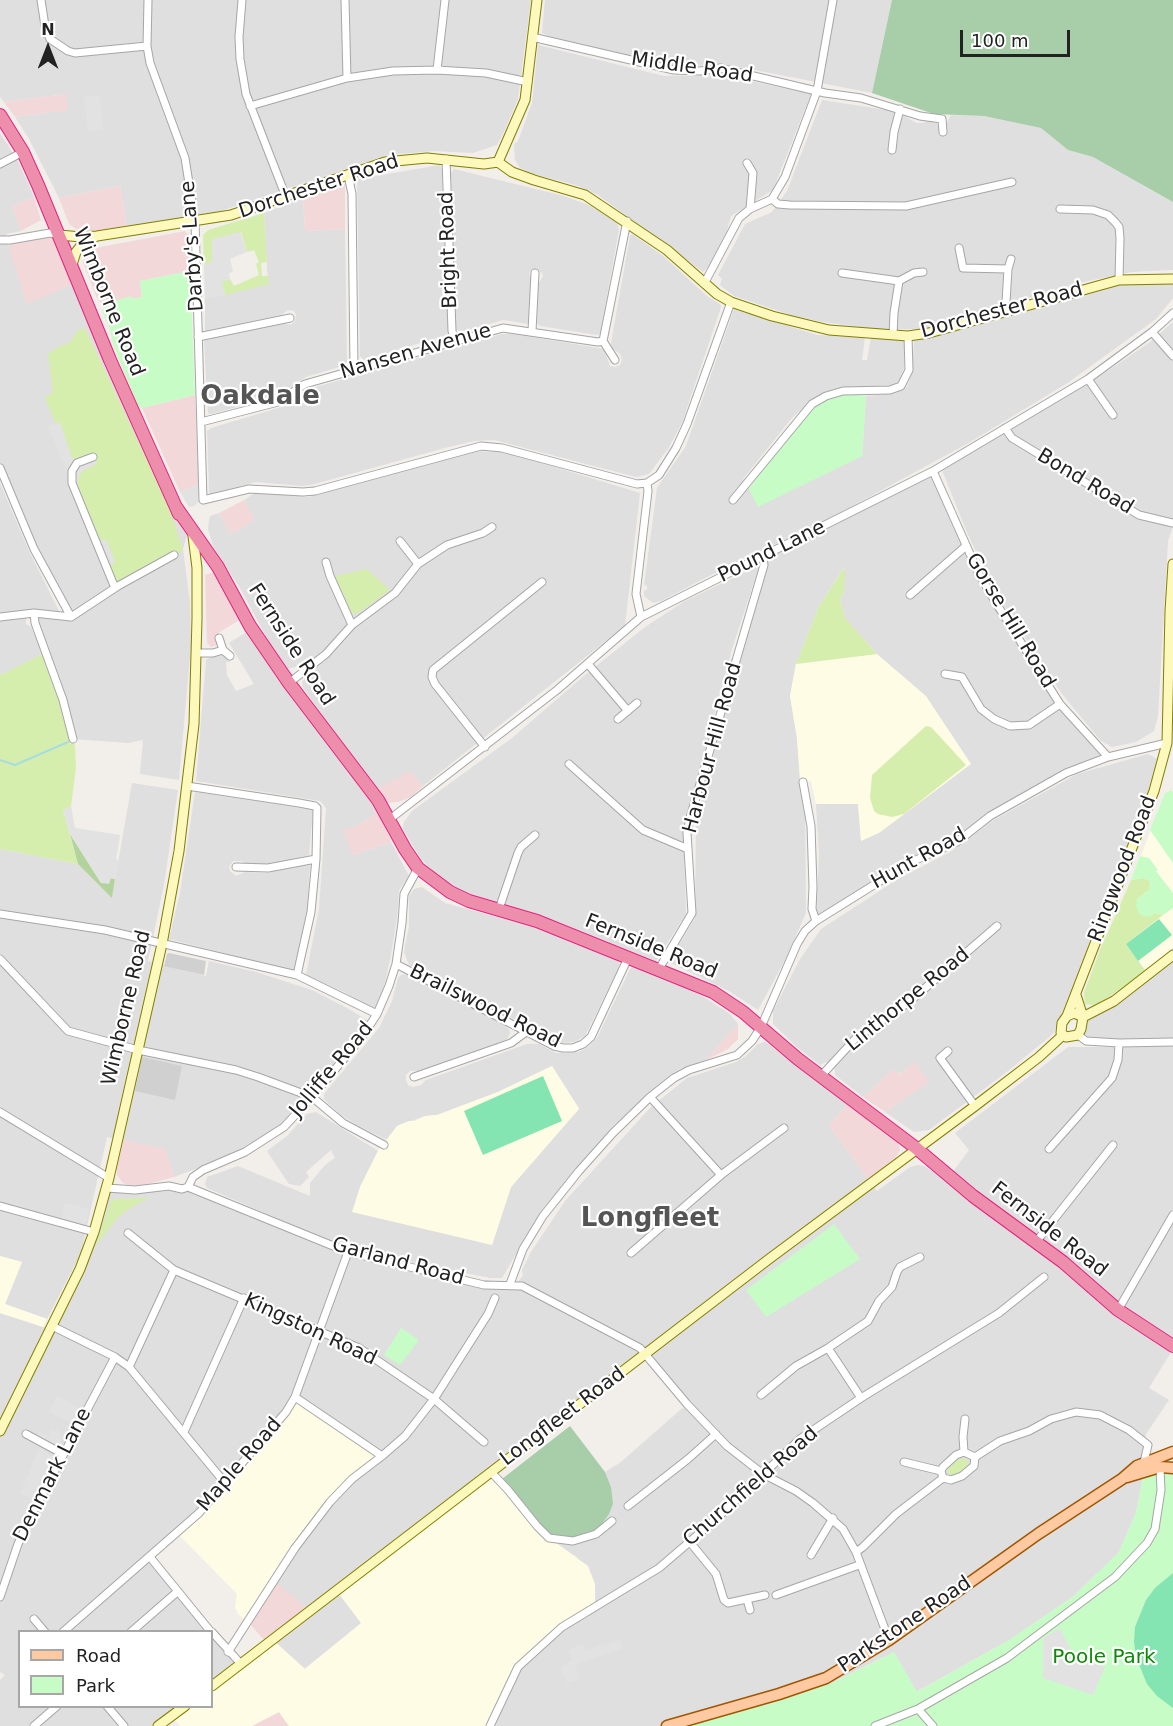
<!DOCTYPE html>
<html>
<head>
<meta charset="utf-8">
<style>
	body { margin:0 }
	#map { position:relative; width:1173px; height:1726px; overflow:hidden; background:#f2eee9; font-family:"DejaVu Sans",sans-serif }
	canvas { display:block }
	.legend { position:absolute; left:18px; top:1630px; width:195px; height:78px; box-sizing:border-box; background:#fff; border:2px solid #a7a7a7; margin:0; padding:8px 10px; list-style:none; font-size:18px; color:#222 }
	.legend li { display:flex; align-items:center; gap:12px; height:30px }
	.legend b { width:30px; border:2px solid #a7a7a7 }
	.north { position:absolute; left:18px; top:18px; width:60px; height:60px; -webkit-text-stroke:4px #fff; paint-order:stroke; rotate:0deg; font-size:16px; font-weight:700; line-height:24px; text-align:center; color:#222 }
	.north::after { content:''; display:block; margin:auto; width:21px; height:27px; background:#222; clip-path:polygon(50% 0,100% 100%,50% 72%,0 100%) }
	.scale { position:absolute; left:960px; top:30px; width:110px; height:27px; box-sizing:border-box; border:3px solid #222; border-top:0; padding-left:8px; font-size:18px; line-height:21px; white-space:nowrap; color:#222; -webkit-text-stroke:4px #fff; paint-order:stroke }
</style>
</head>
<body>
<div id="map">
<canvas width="1173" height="1726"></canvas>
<ul class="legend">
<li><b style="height:8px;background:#ffcaa1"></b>Road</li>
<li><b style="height:16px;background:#c8fcc6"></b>Park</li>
</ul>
<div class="north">N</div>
<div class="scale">100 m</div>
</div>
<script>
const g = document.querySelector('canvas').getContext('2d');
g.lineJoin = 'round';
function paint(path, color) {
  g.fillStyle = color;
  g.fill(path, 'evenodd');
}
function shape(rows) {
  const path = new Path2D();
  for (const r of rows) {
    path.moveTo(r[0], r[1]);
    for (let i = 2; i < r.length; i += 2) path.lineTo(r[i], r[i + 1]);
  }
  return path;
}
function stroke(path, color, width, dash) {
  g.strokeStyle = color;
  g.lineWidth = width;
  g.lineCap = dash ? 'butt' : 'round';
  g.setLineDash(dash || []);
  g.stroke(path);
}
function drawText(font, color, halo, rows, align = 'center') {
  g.font = font + ' "DejaVu Sans",sans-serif';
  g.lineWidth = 4.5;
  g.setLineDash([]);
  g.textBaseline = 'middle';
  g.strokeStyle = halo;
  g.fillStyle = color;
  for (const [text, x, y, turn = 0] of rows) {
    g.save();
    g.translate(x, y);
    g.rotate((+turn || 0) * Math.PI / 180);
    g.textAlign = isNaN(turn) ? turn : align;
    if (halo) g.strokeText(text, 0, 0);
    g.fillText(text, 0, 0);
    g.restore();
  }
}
paint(shape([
	[0,0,531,0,518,99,504,132,497,145,473,153,434,151,388,155,212,214,127,227,120,186,59,198,29,139,15,117,67,110,66,94,4,102,0,97],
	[545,0,892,0,872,93,724,64,676,67,553,38,542,33],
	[538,45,664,76,722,75,811,94,773,190,731,216,725,238,713,262,703,272,598,195,576,185,530,173,520,168,515,160,514,144,518,141,532,103],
	[822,100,887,110,903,115,916,123,923,123,929,120,945,126,951,115,984,116,1041,128,1068,150,1093,157,1173,202,1173,270,1131,272,1074,284,971,316,919,329,875,329,823,322,794,316,734,296,720,285,722,279,718,275,745,224,772,212,787,191],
	[0,133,18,161,34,197,12,206,21,231,6,234,27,303,79,281,187,535,183,549,190,603,191,645,179,780,140,774,143,740,128,743,73,739,34,613,70,617,34,549,0,468],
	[440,165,442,169,448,332,447,335,364,360,360,356,357,181,358,179],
	[454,169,564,196,591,206,617,222,619,230,600,334,597,335,540,326,537,323,538,284,543,276,542,273,535,269,529,273,532,283,528,324,503,320,469,330,459,331,456,329,451,173],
	[303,198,305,231,345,229,347,362,346,365,306,377,278,396,211,414,208,413,204,340,283,323,291,325,295,321,296,315,294,311,288,310,281,315,205,331,205,298,268,284,264,213],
	[632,234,662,255,707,296,720,304,721,307,682,423,668,449,649,474,636,477,494,440,474,441,445,448,311,485,302,486,256,482,210,494,209,491,207,431,211,428,288,405,306,390,312,388,502,334,514,334,604,349,610,366,615,367,620,365,622,360,620,354,612,348,611,343,630,236],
	[1173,283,1173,298,1156,319,1069,382,967,444,834,516,707,577,661,601,653,603,644,596,644,590,647,590,647,586,644,585,657,488,686,446,734,309,817,335,865,337,862,360,867,360,871,337,904,339,904,368,898,383,894,385,862,387,810,403,792,418,743,479,749,489,862,456,866,396,896,393,907,387,912,374,914,341,1110,285],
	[1173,322,1173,526,1168,541,1158,716,1154,731,1136,742,1112,747,1100,740,1062,694,992,587,966,530,942,470,1096,379,1150,342],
	[475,451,509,453,640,493,625,626,423,786,410,772,376,790,340,743,303,687,302,682,306,677,299,666,288,669,269,642,240,588,213,546,208,529,209,520,210,516,219,513,231,534,254,520,244,500,256,492,308,497],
	[933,471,979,574,1060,704,1108,757,1066,773,1010,805,957,842,909,863,816,921,819,855,816,804,858,804,861,840,877,654,845,618,840,599,844,592,844,567,818,608,796,664,790,696,797,739,800,779,803,782,805,795,806,913,785,960,758,1010,729,991,669,962,695,918,696,824,763,558],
	[0,483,29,551,59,611,26,611,26,624,31,627,43,654,0,675],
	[756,567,759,567,732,649,686,821,684,850,686,914,656,961,559,922,499,904,471,894,453,886,436,874,422,860,403,830,404,822,412,811,512,738,585,675,645,627,685,601],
	[248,631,279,679,379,811,361,824,353,855,391,842,409,876,399,890,397,918,391,955,381,1000,377,1010,374,1010,344,992,306,975,319,909,326,808,323,804,320,801,196,781,206,660,212,656,222,655,227,658,230,662,226,662,227,675,236,691,254,684,229,643],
	[1148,754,1157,759,1154,780,1054,1033,1008,1071,929,1130,914,1132,885,1112,928,1082,914,1063,898,1075,893,1070,863,1097,835,1075,835,1069,826,1062,820,1065,798,1048,773,1024,773,1011,800,959,821,929,898,879,950,852,990,822,1077,774],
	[132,783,178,790,164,885,148,961,206,976,209,961,256,972,312,990,347,1008,367,1020,368,1023,283,1123,261,1139,211,1163,174,1177,164,1149,107,1137,81,1253,47,1319,5,1304,22,1262,0,1256,0,849,78,864,112,897],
	[195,792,313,810,309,855,273,864,246,864,242,861,233,861,229,867,230,871,236,876,245,872,266,873,308,864,310,866,307,909,295,972,169,939,180,893],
	[422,887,445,903,538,928,616,958,620,965,585,1036,574,1042,560,1043,409,965,404,952,409,926,409,896,414,889],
	[1173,948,1173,1042,1086,1041,1078,1035,1083,1019,1114,1001,1130,983],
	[633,967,688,988,707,999,730,1014,738,1024,706,1060,680,1069,669,1076,612,1127,544,1207,502,1278,490,1278,350,1250,207,1188,205,1184,207,1177,238,1166,310,1196,310,1183,325,1165,335,1158,331,1150,306,1172,309,1177,300,1186,289,1184,267,1151,287,1136,307,1114,316,1112,378,1151,360,1187,492,1245,511,1187,579,1108,552,1066,498,1092,437,1115,425,1116,397,1126,387,1140,357,1125,341,1115,328,1103,324,1099,324,1094,379,1028,392,1001,398,978,401,975,408,974,504,1025,509,1029,510,1033,507,1040,503,1042,423,1071,410,1071,406,1075,406,1080,408,1085,413,1087,421,1085,426,1080,527,1044,539,1044,556,1053,579,1052,588,1047,597,1038,630,969],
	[765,1042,849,1103,829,1125,877,1191,910,1167,918,1165,924,1166,947,1180,969,1150,955,1133,1068,1047,1134,1047,1173,1043,1173,1349,1149,1388,1169,1400,1146,1434,1143,1478,1136,1513,1119,1552,1074,1596,1011,1639,916,1692,883,1657,834,1682,785,1699,688,1726,490,1726,578,1558,549,1538,563,1538,611,1487,605,1472,621,1462,687,1404,647,1352,337,1590,362,1623,304,1669,272,1639,274,1581,199,1513,150,1557,211,1631,20,1632,20,1706,185,1707,158,1726,0,1726,0,1680,5,1675,0,1672,0,1313,50,1329,80,1269,107,1188,188,1187,348,1252,484,1285,514,1285,523,1276,522,1270,531,1252,565,1201,651,1107,687,1078,736,1062,746,1056,758,1044],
	[212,1632,241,1664,212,1686]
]), '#e0dfdf');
paint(shape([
	[66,94,68,110,15,117,4,102],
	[345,184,345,229,305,231,303,198],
	[120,186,127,227,91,232,76,229,69,224,59,198],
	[34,197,41,220,21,231,12,206],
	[185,231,188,234,190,271,140,281,142,297,130,299,131,297,102,305,96,296,83,262,90,249],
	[60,235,79,281,27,304,10,252,10,240],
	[195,395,199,484,180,492,142,408],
	[244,500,255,520,231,534,219,513],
	[214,572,218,574,241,619,215,635,217,638,218,645,211,647,207,643,205,575],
	[410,771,423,786,411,797,398,802,385,803,376,790],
	[379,811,391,842,353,855,343,830,361,824],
	[738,1024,738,1039,728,1049,706,1060],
	[914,1062,929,1082,885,1112,863,1097,893,1070,899,1075],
	[849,1103,897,1140,899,1146,900,1150,896,1157,868,1179,829,1125],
	[123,1140,165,1149,174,1177,144,1185,128,1185,123,1183,117,1175,117,1169],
	[274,1581,310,1610,267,1643,248,1622],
	[279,1712,289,1726,252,1726,261,1721]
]), '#f3d8da');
paint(shape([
	[877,654,926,696,971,764,879,833,861,841,858,804,816,804,811,781,803,782,800,779,797,738,790,696,796,664],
	[1173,790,1173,948,1145,970,1126,944,1106,936,1134,874,1165,793],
	[552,1066,579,1109,511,1187,492,1245,352,1212,360,1187,378,1151,397,1126,409,1121,415,1121,425,1116,437,1115,498,1092],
	[0,1256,22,1262,5,1304,47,1319,43,1327,0,1313],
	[295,1397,382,1456,330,1502,248,1622,238,1614,235,1607,237,1594,177,1533,225,1483],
	[491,1472,549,1538,588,1566,595,1584,595,1607,562,1627,518,1667,490,1726,289,1726,279,1712,252,1726,180,1726,172,1716,185,1707,212,1706,212,1686,272,1639,305,1669,361,1623,336,1590]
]), '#fffce5');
paint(shape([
	[169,953,206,961,204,975,164,966,167,954],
	[142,1057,182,1066,175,1100,135,1091]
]), '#d0d0d0');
paint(shape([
	[264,213,267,262,261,263,262,276,268,276,269,284,225,295,221,281,230,279,234,286,259,275,256,264,259,262,254,250,247,252,241,232,212,263,204,264,203,235,208,230],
	[85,328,170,509,183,550,118,586,109,565,115,562,106,540,99,542,78,485,78,479,82,471,96,464,72,458,60,423,56,424,45,398,53,392,48,354,56,348,70,342,78,330],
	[845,566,844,592,840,599,845,618,877,654,796,664,818,608],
	[367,569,390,590,358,613,352,613,335,576],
	[47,652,63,700,75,746,76,768,71,806,63,810,78,864,0,849,0,675],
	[926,726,931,727,966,765,904,814,892,817,878,814,874,811,870,798,872,775],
	[1143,878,1151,881,1149,890,1137,899,1155,913,1163,915,1126,944,1145,970,1130,983,1105,999,1094,1005,1085,1004,1084,993,1100,950,1131,880],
	[150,1198,133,1206,118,1217,96,1246,111,1201,115,1199],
	[963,1458,967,1460,968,1463,966,1469,958,1474,951,1476,947,1471,948,1468,955,1461]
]), '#d5eead');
paint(shape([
	[70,834,101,883,110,878,115,879,112,898,78,864]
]), '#b3d39c');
paint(shape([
	[892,0,1173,0,1173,202,1093,157,1068,150,1041,128,984,116,934,114,872,93],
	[570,1426,605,1472,611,1487,613,1504,609,1514,602,1524,592,1532,572,1538,552,1535,537,1524,502,1479]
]), '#a8cda9');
paint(shape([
	[190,271,195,395,142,408,137,404,113,344,110,329,102,311,107,303,132,296,131,299,142,297,140,281],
	[844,394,866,396,862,456,758,507,749,489,797,423,820,402,828,398],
	[1172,790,1173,792,1173,863,1150,830,1165,793],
	[1140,856,1149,858,1158,870,1156,871,1173,893,1173,908,1163,915,1155,913,1150,917,1143,916,1139,913,1136,907,1137,899,1149,890,1151,882,1143,878,1131,880],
	[834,1224,860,1259,766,1317,746,1290],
	[401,1328,419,1340,400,1365,384,1355],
	[1167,1471,1173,1475,1173,1726,688,1726,785,1699,834,1682,894,1652,917,1692,1011,1639,1074,1596,1119,1552,1136,1513,1143,1478]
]), '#c8fcc6');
paint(shape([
	[1159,919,1172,935,1138,961,1126,944],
	[543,1076,562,1121,483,1155,464,1111],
	[1173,1573,1173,1708,1157,1696,1147,1684,1136,1657,1134,1642,1135,1627,1146,1600,1155,1588]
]), '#84e4b2');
paint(shape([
	[100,95,103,130,88,131,84,96],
	[240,232,247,252,230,259,233,272,229,273,230,279,222,281,225,295,205,298,204,264,212,262,212,239],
	[60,422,72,458,76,459,92,452,97,464,82,471,78,479,78,485,99,542,106,539,115,562,109,565,118,586,115,588,48,426],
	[199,484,198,502,194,506,189,507,180,492],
	[71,806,75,828,120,835,116,859,119,860,115,879,111,878,109,884,101,883,70,834,63,810],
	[65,1203,89,1209,85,1226,61,1221],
	[57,1396,83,1410,75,1425,49,1411],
	[58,1428,61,1441,58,1448,36,1438,39,1432,48,1436,52,1429,56,1431],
	[39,1449,58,1459,37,1501,20,1493],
	[1060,1628,1074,1656,1105,1667,1093,1695,1043,1678,1043,1638],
	[620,1640,622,1649,575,1664,580,1679,567,1683,560,1668,572,1660,568,1651,578,1645,585,1645,586,1650]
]), '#e2e2e2');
stroke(shape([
	[0,760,15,765,68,742]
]), '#a7dce1', 2);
const street = shape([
	[41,0,45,26,50,39,68,51,75,53,147,46],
	[148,0,147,46,150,63,185,158,195,221,203,500,249,489,303,492,315,491,481,446,502,448,637,484,647,483,659,475,676,448,687,424,731,302],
	[242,0,239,37,240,59,246,94,286,197],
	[345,0,347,78],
	[532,37,674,70,700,71,720,68,825,93,861,98,920,116,942,119,943,132],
	[437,70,445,0],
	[250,106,347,78,393,71,437,70,486,73,528,82],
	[892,150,894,132,900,109],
	[446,159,452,331,455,341],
	[747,163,753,173,750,209],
	[0,164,23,152],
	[348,175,352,194,354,369],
	[772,199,778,204,790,205,906,206,1012,182],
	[1060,209,1093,210,1108,215,1115,222,1119,227,1120,238,1119,280],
	[0,240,10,240,50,233,60,235],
	[959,248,963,268,1008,269,1006,302,1008,311],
	[1008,269,1011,259],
	[842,273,899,281,894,313,893,335],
	[899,281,914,273,923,272],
	[704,284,739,218,750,209,772,199,785,177,817,91,833,0],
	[532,331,535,273],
	[1152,332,1173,356],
	[198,337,290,318],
	[603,341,627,221],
	[603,341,615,360],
	[1088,379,1113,415],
	[201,422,278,402,305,384,503,328,598,342,603,341],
	[1005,428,1012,438,1139,515,1173,523],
	[93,457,77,463,72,471,72,483,115,588],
	[0,468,34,549,71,617],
	[933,471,979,574,996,603,1060,704,1108,757],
	[733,500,812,404,826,396,843,391,890,390,901,386,909,370,908,336],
	[400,541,418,564],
	[326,562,330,576,352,625],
	[910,595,966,546],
	[34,613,35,623,63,700,73,739],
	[0,617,34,613,71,617,118,586,174,555],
	[641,617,636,594,648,491,647,483],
	[219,638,223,650,230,656],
	[197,653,213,653,223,650],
	[588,664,628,711],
	[945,674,962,677,981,709,994,719,1010,726,1029,725,1060,704],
	[289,683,326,654,352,625,395,593,418,564,447,545,483,533,492,527],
	[618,719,637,703],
	[485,747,435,684,432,677,433,670,542,582],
	[569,764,643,830,688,849],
	[803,782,811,826,813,887,812,909,816,921],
	[187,786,299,803,315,806,317,808,316,859,311,912,297,975],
	[390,819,557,690,641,617,933,471,1088,379,1152,332,1173,313],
	[236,867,268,868,316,859],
	[499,909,518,853,521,847,535,835],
	[0,914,105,930,297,975,377,1014],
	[0,959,68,1031,138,1050,236,1070,258,1077,312,1097,343,1123,384,1145],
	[396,964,554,1046,563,1048,573,1048,583,1044,591,1037,628,958],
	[659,969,692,913,687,833,690,818,764,565,763,558],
	[1078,1035,1086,1041,1119,1043,1173,1042],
	[948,1051,940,1058,975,1106],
	[821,1076,856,1038,909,1002,997,926],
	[414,1077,511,1043,526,1032],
	[650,1097,721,1175],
	[0,1112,109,1178],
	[1049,1149,1112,1078,1118,1060,1119,1043],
	[188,1187,193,1177,203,1170,245,1152,284,1127,312,1097,362,1037,377,1014,389,986,396,964,402,923,404,894,418,868],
	[107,1188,135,1190,169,1186,182,1189,188,1187,348,1252,484,1285,522,1286,640,1348,687,1404,727,1446,763,1474,796,1491,813,1503,843,1529,856,1552,889,1640],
	[0,1206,94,1232],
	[128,1233,174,1270,359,1348,434,1399,484,1442],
	[1036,1242,1113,1145],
	[631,1253,721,1175,784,1128],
	[510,1284,523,1249,543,1216,579,1171,613,1133,650,1097,674,1078,689,1070,737,1055,752,1041,761,1027,797,944,805,931,816,921,909,863,957,842,990,816,1066,773,1108,757,1167,743],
	[1118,1310,1173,1215],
	[52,1326,115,1357,129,1367,225,1483],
	[828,1348,861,1398],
	[129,1367,174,1270],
	[761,1395,796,1366,828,1348,868,1321,879,1301,892,1287,897,1272,900,1267,920,1257],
	[295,1397,382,1456],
	[184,1432,244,1298],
	[26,1434,63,1454],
	[964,1452,975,1457,974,1466,962,1476,951,1480,943,1478,941,1471,943,1467,956,1455,964,1452],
	[964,1452,963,1437,965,1419],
	[975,1457,1000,1441,1029,1431,1051,1419,1076,1412,1100,1415,1129,1430,1148,1445,1144,1462],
	[904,1462,941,1471],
	[491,1472,508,1490,537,1526,549,1538,573,1541,596,1534,612,1521],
	[628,1506,688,1459,716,1434],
	[689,1541,716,1574,724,1600,728,1603,765,1595],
	[856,1552,863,1547,896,1514,943,1478],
	[811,1555,833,1518],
	[150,1557,211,1632],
	[776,1595,859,1565],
	[0,1597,18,1544,33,1512,115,1357],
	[747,1599,750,1610],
	[34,1619,45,1632],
	[63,1632,199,1513,286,1412,295,1397,348,1252],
	[131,1632,177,1592],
	[212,1632,241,1664],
	[228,1652,295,1548,330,1502,352,1479,382,1456,405,1436,434,1399,488,1314,495,1298],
	[107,1706,124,1726],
	[918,1709,933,1726],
	[34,1726,57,1706],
	[490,1726,518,1667,562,1627,659,1568,714,1521,800,1439,861,1398,999,1313,1044,1277],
	[875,1726,918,1709,1007,1658,1115,1577,1147,1543,1155,1529,1161,1490,1160,1467]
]);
const secondary = shape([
	[498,162,525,100,537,0],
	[60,235,81,237,97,236,231,215,385,162,427,158,484,164,498,162,512,172,534,180,585,195,667,250,717,294,731,302,772,316,829,330,908,336,929,333,1119,280,1173,279],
	[72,265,76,252,80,247,95,237],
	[1076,995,1083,1017,1114,1001,1173,955],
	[1074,1013,1083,1017,1081,1029,1078,1035,1066,1037,1061,1033,1062,1023,1067,1016,1074,1013],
	[1067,1016,1154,791,1167,743,1170,611,1173,564],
	[0,1431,80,1269,94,1232,109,1178,162,944,179,851,194,724,197,619,197,568,193,536],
	[212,1686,769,1259,975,1106,1039,1057,1063,1035],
	[158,1726,185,1706]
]);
const primary = shape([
	[1127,1477,1160,1467,1173,1468],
	[667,1726,779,1694,826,1678,889,1640,1038,1534,1122,1479,1137,1466,1173,1452]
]);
const highway = shape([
	[0,115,23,152,38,185,110,360,179,514],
	[176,507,218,567,250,626,289,683,378,800,405,849,418,868,450,892,469,901,537,921,713,992,743,1012,798,1059,916,1148,973,1196,1063,1262,1118,1310,1173,1346]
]);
stroke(street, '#a6a6a6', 9);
stroke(secondary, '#827f00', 11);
stroke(primary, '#a05600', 13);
stroke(highway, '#e4227e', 14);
stroke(street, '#fff', 7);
stroke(secondary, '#fdf8bc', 9);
stroke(primary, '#ffcaa1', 10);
stroke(highway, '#ec8eac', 12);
drawText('20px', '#222', '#fff', [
	["Middle Road",692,68,8],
	["Dorchester Road",319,187,-18],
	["Darby's Lane",193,246,-94],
	["Bright Road",449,250,-92],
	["Wimborne Road",108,302,68],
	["Dorchester Road",1002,311,-15],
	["Nansen Avenue",416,352,-16],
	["Bond Road",1085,482,31],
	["Pound Lane",772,552,-26],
	["Gorse Hill Road",1010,621,59],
	["Fernside Road",291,645,57],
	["Harbour Hill Road",713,748,-75],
	["Hunt Road",919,859,-29],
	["Ringwood Road",1123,869,-69],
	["Fernside Road",651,947,22],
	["Linthorpe Road",908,1000,-39],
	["Brailswood Road",485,1007,26],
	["Wimborne Road",127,1008,-77],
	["Jolliffe Road",332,1070,-50],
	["Fernside Road",1049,1230,38],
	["Garland Road",398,1262,15],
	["Kingston Road",310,1330,25],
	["Longfleet Road",563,1417,-37],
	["Maple Road",240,1465,-49],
	["Denmark Lane",53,1475,-63],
	["Churchfield Road",751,1487,-41],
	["Parkstone Road",905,1625,-34]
]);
drawText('20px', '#0d8a06', '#fff', [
	["Poole Park",1104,1658]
]);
drawText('bold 26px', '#555', '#fff', [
	["Oakdale",260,397],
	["Longfleet",650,1219]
]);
</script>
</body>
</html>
